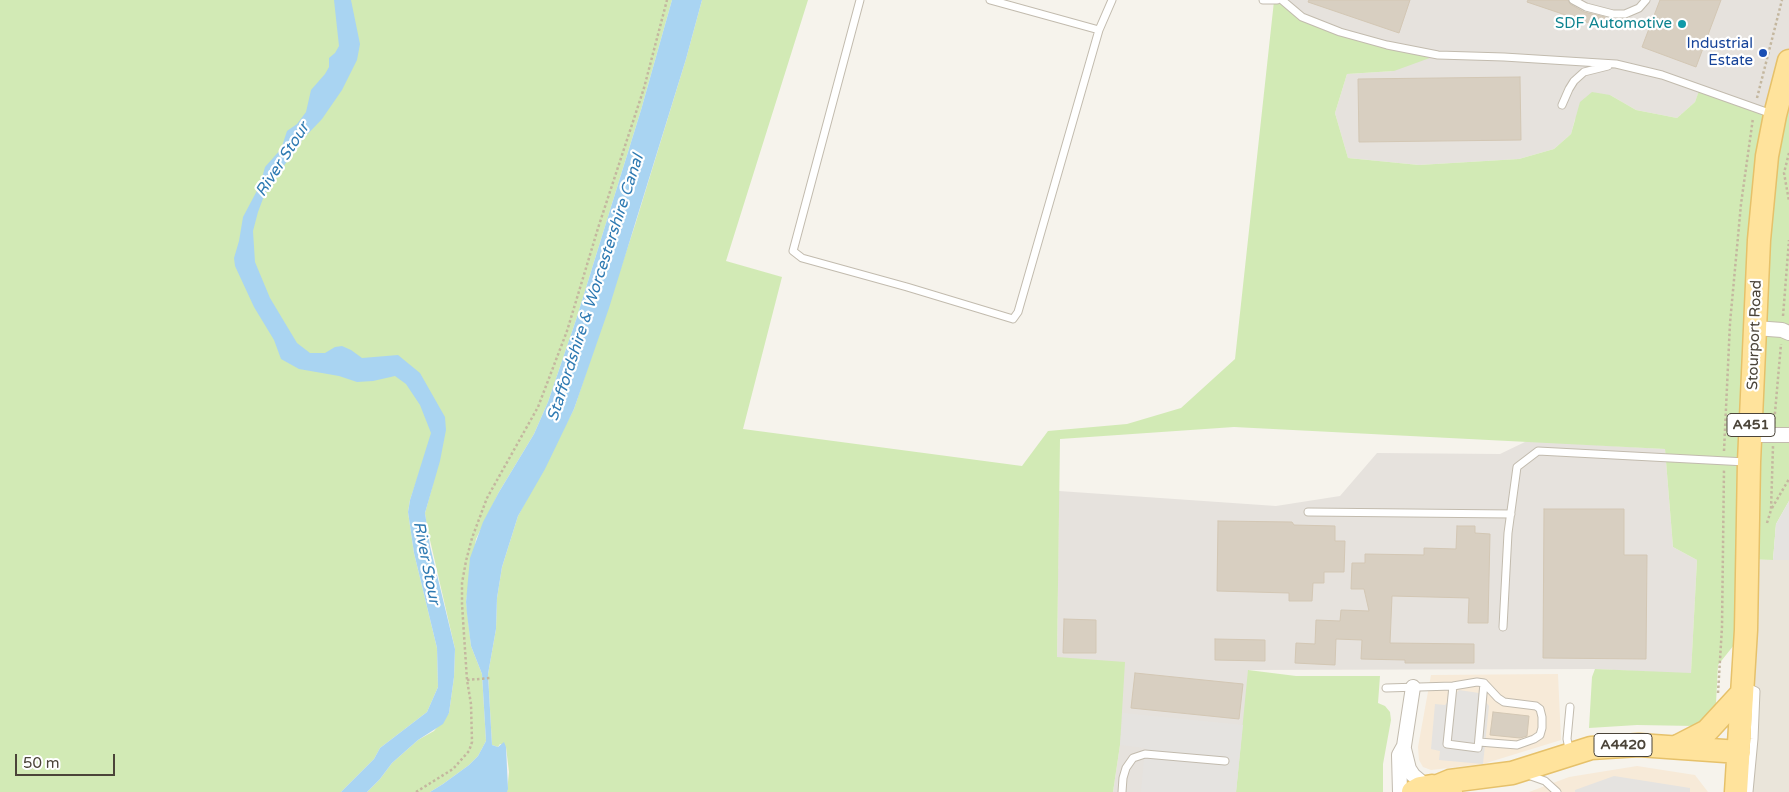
<!DOCTYPE html>
<html>
<head>
<meta charset="utf-8">
<style>
	body { margin:0 }
	#map { position:relative; width:1789px; height:792px; overflow:hidden; background:#f6f3ec; font-family:"Varela Round",sans-serif }
	canvas { display:block }
	.scale { position:absolute; left:15px; top:754px; width:100px; height:22px; box-sizing:border-box; border:2px solid #4b4439; border-top:0; padding-left:6px; font-size:15px; line-height:18px; white-space:nowrap; color:#4b4439; -webkit-text-stroke:4px #fff; paint-order:stroke }
</style>
</head>
<body>
<div id="map">
<canvas width="1789" height="792"></canvas>
<div class="scale">50 m</div>
</div>
<script>
const g = document.querySelector('canvas').getContext('2d');
g.lineJoin = 'round';
function paint(path, color) {
  g.fillStyle = color;
  g.fill(path, 'evenodd');
}
function shape(rows) {
  const path = new Path2D();
  for (const r of rows) {
    path.moveTo(r[0], r[1]);
    for (let i = 2; i < r.length; i += 2) path.lineTo(r[i], r[i + 1]);
  }
  return path;
}
function stroke(path, color, width, dash) {
  g.strokeStyle = color;
  g.lineWidth = width;
  g.lineCap = dash ? 'butt' : 'round';
  g.setLineDash(dash || []);
  g.stroke(path);
}
function drawText(font, color, halo, rows, align = 'center') {
  g.font = font + ' "Varela Round",sans-serif';
  g.lineWidth = 4.5;
  g.setLineDash([]);
  g.textBaseline = 'middle';
  g.strokeStyle = halo;
  g.fillStyle = color;
  for (const [text, x, y, turn = 0] of rows) {
    g.save();
    g.translate(x, y);
    g.rotate((+turn || 0) * Math.PI / 180);
    g.textAlign = isNaN(turn) ? turn : align;
    if (halo) g.strokeText(text, 0, 0);
    g.fillText(text, 0, 0);
    g.restore();
  }
}
paint(shape([
	[1747,559,1789,560,1789,792,1736,792]
]), '#eae5da');
paint(shape([
	[1558,674,1561,740,1483,764,1431,770,1423,767,1419,760,1418,747,1431,675],
	[1637,766,1695,775,1708,792,1529,792,1569,777]
]), '#f7ead8');
paint(shape([
	[1282,0,1789,0,1789,61,1775,115,1700,89,1695,102,1677,118,1636,110,1610,95,1575,119,1571,134,1554,149,1519,159,1419,165,1348,158,1335,113,1347,74,1394,71,1387,45,1302,17],
	[1527,441,1665,449,1673,547,1697,560,1691,674,1595,669,1249,670,1236,792,1113,792,1120,745,1057,657,1059,491,1276,506,1340,496,1377,453,1500,454]
]), '#e6e2dd');
paint(shape([
	[0,0,672,0,641,110,576,320,548,402,534,434,499,492,476,539,466,601,471,646,482,674,486,741,478,756,469,765,443,784,430,792,367,792,380,779,392,763,418,740,434,731,449,713,454,677,455,649,427,527,425,513,433,484,428,447,410,500,408,512,414,553,437,648,438,687,427,712,380,748,374,759,341,792,0,792],
	[702,0,808,0,726,261,782,277,743,429,1022,466,1048,431,1127,424,1181,408,1235,359,1274,1,1277,0,1302,17,1340,32,1438,55,1394,71,1347,74,1335,113,1348,158,1419,165,1519,159,1554,149,1571,134,1580,102,1592,92,1610,95,1636,110,1677,118,1695,102,1700,88,1775,115,1789,61,1789,501,1776,524,1773,560,1748,559,1746,630,1718,665,1716,703,1705,722,1695,726,1637,725,1589,728,1592,677,1595,669,1691,673,1697,560,1673,547,1665,449,1234,427,1060,439,1057,657,1125,662,1120,745,1113,792,507,792,509,772,506,747,500,744,498,747,492,745,488,674,496,629,497,598,502,567,518,516,574,409,635,225,686,59],
	[1248,670,1296,676,1380,676,1378,703,1385,706,1390,712,1391,720,1383,764,1383,792,1236,792]
]), '#d2eab5');
paint(shape([
	[1789,501,1789,560,1773,560,1776,524],
	[1459,690,1479,693,1489,706,1483,764,1439,760,1440,751,1431,749,1435,704,1445,705],
	[1123,713,1243,725,1236,792,1141,792,1145,748,1120,745],
	[1614,776,1690,788,1690,792,1575,792,1575,790]
]), '#e5e3e0');
paint(shape([
	[334,0,351,0,360,44,357,60,342,90,322,119,302,140,276,177,264,196,258,212,253,231,255,262,270,298,297,343,310,353,325,353,335,347,342,346,351,350,362,358,398,355,420,373,445,417,446,430,440,461,425,513,430,546,455,649,454,677,449,713,443,724,418,740,392,763,380,779,367,792,341,792,374,759,380,748,427,712,438,687,437,648,414,553,408,512,410,500,431,433,420,405,406,384,395,376,373,381,357,382,339,376,299,369,281,359,274,340,254,307,235,266,234,258,239,241,243,217,260,185,265,167,281,149,287,131,297,124,306,112,311,90,325,74,329,67,329,58,335,53,339,46],
	[672,0,702,0,686,59,609,308,574,409,545,469,518,516,502,567,497,598,496,629,488,674,492,745,498,747,504,742,506,747,508,789,507,792,430,792,443,784,469,765,478,756,486,741,482,674,471,646,467,614,466,602,470,558,483,522,499,492,534,434,548,402,576,320,641,110]
]), '#a9d4f2');
const building = shape([
	[1309,0,1410,0,1399,33,1308,2,1309,0],
	[1528,0,1568,0,1570,4,1584,12,1605,17,1601,27,1527,2,1528,0],
	[1660,0,1721,0,1696,67,1642,47,1660,0],
	[1520,77,1521,140,1359,142,1358,79,1520,77],
	[1544,509,1624,509,1624,555,1647,555,1646,659,1543,658,1544,509],
	[1218,521,1292,522,1294,525,1335,526,1335,541,1345,541,1344,572,1324,572,1324,583,1313,583,1312,601,1289,601,1289,593,1217,591,1218,521],
	[1457,526,1475,526,1475,533,1490,534,1488,623,1468,623,1469,598,1392,596,1390,643,1474,644,1474,663,1405,663,1405,660,1361,659,1362,640,1336,639,1335,665,1295,663,1296,643,1315,644,1316,620,1340,621,1341,610,1369,611,1364,589,1351,589,1352,563,1365,563,1365,554,1424,555,1424,548,1456,549,1457,526],
	[1064,619,1096,620,1096,653,1063,653,1064,619],
	[1215,639,1265,640,1265,661,1215,660,1215,639],
	[1135,673,1243,684,1239,719,1131,708,1135,673],
	[1493,712,1529,716,1527,736,1520,738,1490,735,1493,712]
]);
paint(building, '#d8cfc1');
stroke(building, '#d3c7b4', 1);
const service = shape([
	[860,0,793,251,802,258,907,287,1013,319,1018,312,1099,30,1112,0],
	[990,0,1099,30],
	[1263,0,1277,0],
	[1282,0,1302,17,1340,32,1387,45,1438,55,1504,57,1616,64,1662,75,1772,114],
	[1573,0,1586,7,1613,14,1625,14,1639,8,1646,0],
	[1562,105,1569,89,1574,81,1584,72,1608,66],
	[1308,512,1511,514],
	[1503,627,1508,533,1517,467,1538,451,1746,462],
	[1453,686,1447,744,1478,748,1484,683],
	[1747,687,1756,691,1754,739,1749,792],
	[1386,688,1453,686,1477,682,1484,683,1498,698,1504,702,1536,706,1540,709,1542,717,1542,728,1540,735,1534,739,1517,745,1479,742],
	[1570,707,1567,739,1570,753],
	[1528,775,1545,781,1557,792],
	[1122,792,1123,778,1126,768,1133,758,1145,754,1225,761]
]);
const minor = shape([
	[1755,328,1782,330,1789,333],
	[1751,435,1789,435],
	[1404,749,1409,769,1413,775,1426,786],
	[1400,792,1399,755,1404,746,1413,687]
]);
const primary = shape([
	[1676,747,1707,731,1742,693],
	[1438,786,1450,781,1512,773,1591,748,1639,745,1739,752],
	[1413,792,1420,788,1432,786,1443,788,1451,792],
	[1736,792,1746,630,1749,462,1759,240,1767,156,1775,115,1789,61]
]);
stroke(service, '#c2bbae', 9);
stroke(minor, '#c2bbae', 16);
stroke(primary, '#e6c16a', 25);
stroke(shape([
	[1757,98,1782,0],
	[1789,153,1784,173,1789,201],
	[1783,316,1789,240],
	[1774,424,1781,344],
	[1724,451,1730,323,1741,204,1753,118],
	[1772,508,1789,479],
	[1767,523,1771,510,1773,446],
	[467,680,490,678],
	[1718,693,1722,627,1724,469],
	[416,792,453,769,469,751,472,742,471,704,467,680,462,604,462,583,466,561,472,538,487,498,538,407,567,331,599,225,644,88,667,0]
]), '#c4b79f', 2.5, [2.5, 2.5]);
stroke(service, '#fff', 7);
stroke(minor, '#fff', 14);
stroke(primary, '#ffe39c', 22);
for (const [x, y, r, color] of [
	[1682,24,5,"#0f9aa8"],
	[1763,53,5,"#1a4fb4"]
]) {
  const dot = new Path2D();
  dot.arc(x, y, r, 0, 2 * Math.PI);
  g.fillStyle = color;
  g.fill(dot);
  stroke(dot, '#fff', 2);
}
for (const [x, y, w] of [
	[1751,425,48],
	[1623,745,58]
]) {
  const box = new Path2D();
  box.roundRect(x - w / 2, y - 11.5, w, 23, 4);
  g.fillStyle = '#fff';
  g.fill(box);
  stroke(box, '#4b4439', 1);
}
drawText('bold 14px', '#4b4439', null, [
	["A451",1751,425],
	["A4420",1623,745]
]);
drawText('15px', '#0d838f', '#fff', [
	["SDF Automotive",1672,24]
], 'right');
drawText('15px', '#164399', '#fff', [
	["Industrial",1753,44],
	["Estate",1753,61]
], 'right');
drawText('15px', '#4b4439', '#fff', [
	["Stourport Road",1755,335,-88]
]);
drawText('italic 16px', '#2e7ab2', '#fff', [
	["River Stour",283,160,-57],
	["Staffordshire & Worcestershire Canal",596,288,-72],
	["River Stour",426,563,79]
]);
</script>
</body>
</html>
